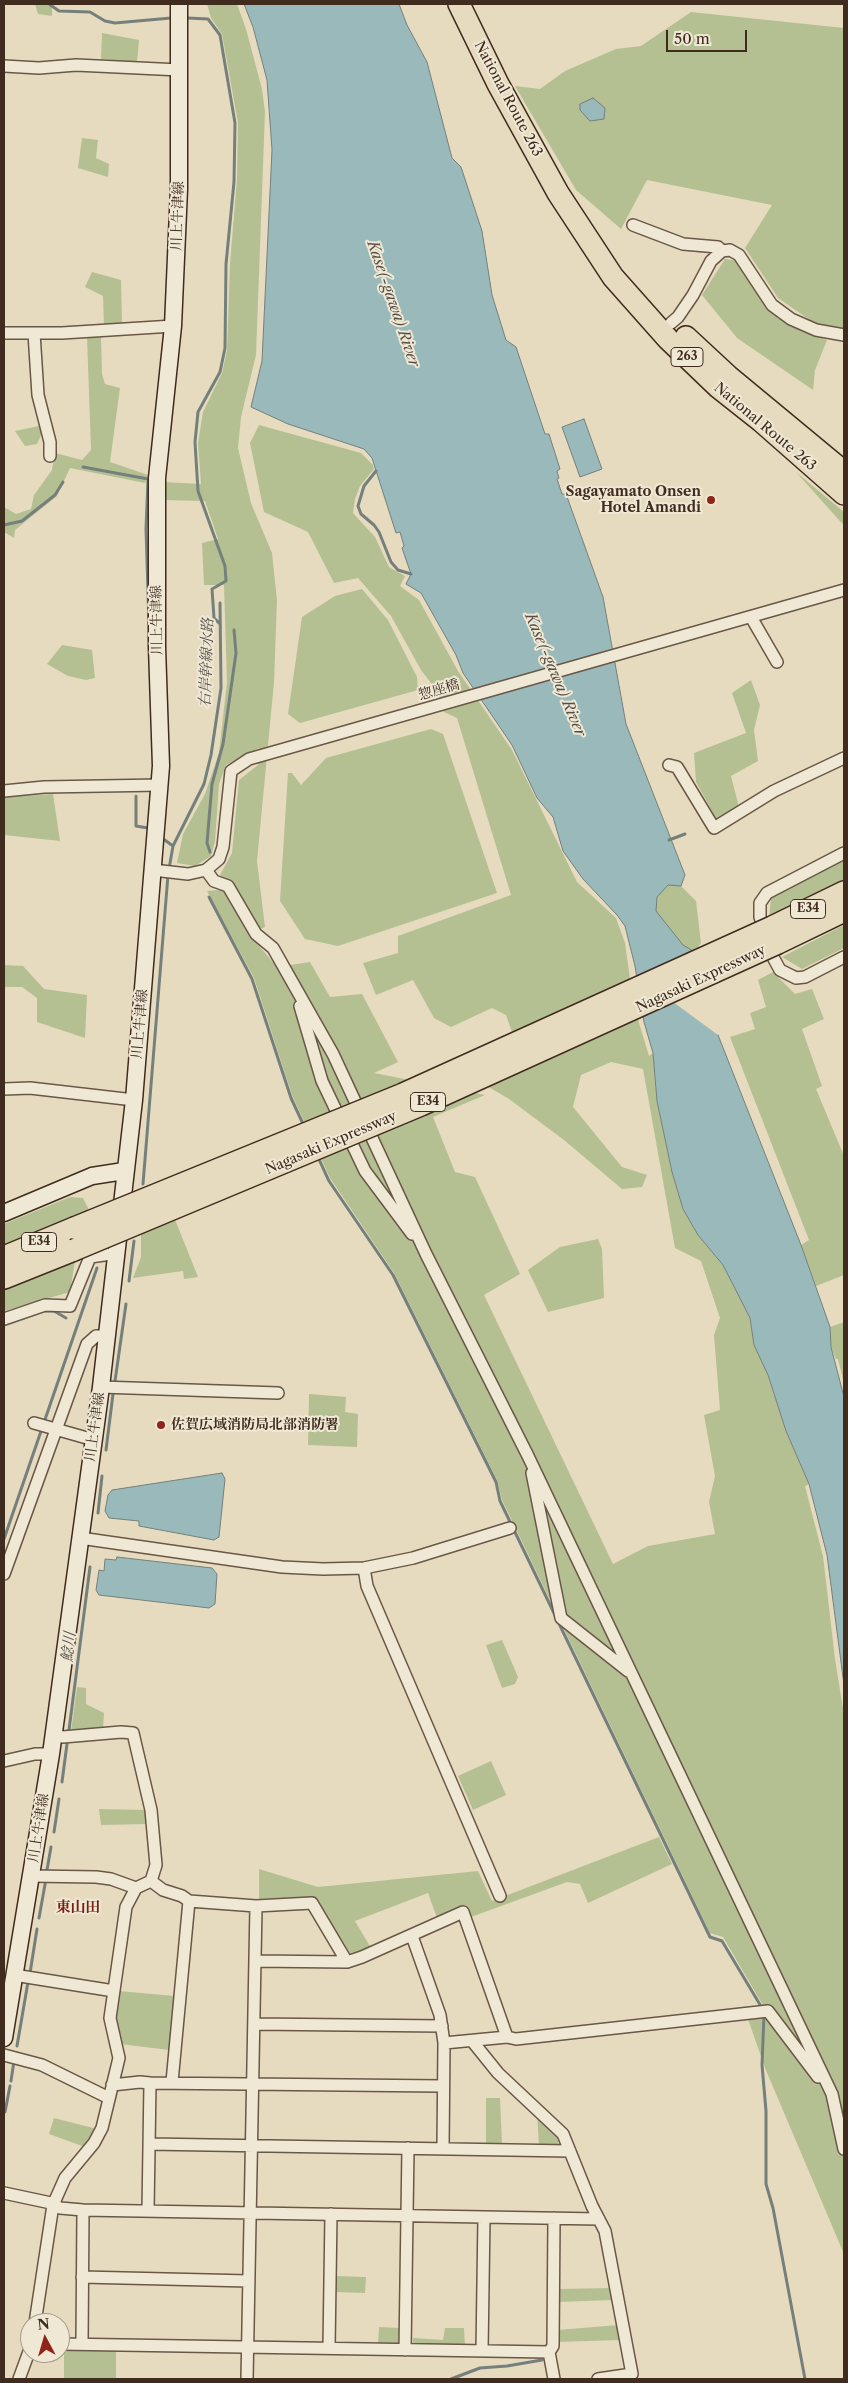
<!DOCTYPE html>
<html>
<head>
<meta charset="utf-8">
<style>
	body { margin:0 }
	#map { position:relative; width:848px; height:2383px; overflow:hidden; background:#e6dbbf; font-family:"Libre Caslon Text",serif }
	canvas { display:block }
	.frame { position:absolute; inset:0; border:5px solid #402b1f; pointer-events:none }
	.north { position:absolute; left:20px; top:2313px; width:50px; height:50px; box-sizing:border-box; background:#efe8d5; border:1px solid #a99c8c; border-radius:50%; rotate:354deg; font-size:14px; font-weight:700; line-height:20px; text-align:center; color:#402b1f }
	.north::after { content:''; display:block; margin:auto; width:18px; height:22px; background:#8f2418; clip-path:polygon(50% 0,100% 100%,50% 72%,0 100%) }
	.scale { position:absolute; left:666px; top:30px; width:81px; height:22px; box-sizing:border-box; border:2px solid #402b1f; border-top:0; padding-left:6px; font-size:15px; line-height:18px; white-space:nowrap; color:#402b1f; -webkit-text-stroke:4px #efe8d5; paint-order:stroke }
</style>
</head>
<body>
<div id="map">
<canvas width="848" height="2383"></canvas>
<div class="frame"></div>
<div class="north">N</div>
<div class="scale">50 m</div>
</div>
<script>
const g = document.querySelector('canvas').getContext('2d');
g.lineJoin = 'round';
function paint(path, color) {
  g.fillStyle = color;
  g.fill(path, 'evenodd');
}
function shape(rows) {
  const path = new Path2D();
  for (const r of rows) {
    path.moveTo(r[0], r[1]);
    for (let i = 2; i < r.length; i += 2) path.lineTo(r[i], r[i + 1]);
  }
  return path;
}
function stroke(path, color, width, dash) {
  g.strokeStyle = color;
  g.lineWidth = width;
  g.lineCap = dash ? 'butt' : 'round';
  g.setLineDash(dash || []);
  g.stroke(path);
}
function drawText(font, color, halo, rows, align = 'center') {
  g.font = font + ' "Libre Caslon Text","Noto Serif JP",serif';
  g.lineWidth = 4;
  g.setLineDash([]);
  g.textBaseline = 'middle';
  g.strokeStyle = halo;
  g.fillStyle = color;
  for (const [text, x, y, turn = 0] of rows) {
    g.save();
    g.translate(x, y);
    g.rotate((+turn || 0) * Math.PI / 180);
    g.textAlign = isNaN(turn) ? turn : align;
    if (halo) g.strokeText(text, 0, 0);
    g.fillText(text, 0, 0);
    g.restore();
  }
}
paint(shape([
	[35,4,52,4,52,16,38,14],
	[207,4,237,4,246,29,262,89,265,112,256,355,241,417,238,448,251,503,272,553,277,600,274,682,257,861,265,927,249,934,277,967,310,962,330,997,362,994,398,1062,374,1073,485,1095,433,1117,455,1172,475,1177,520,1274,484,1295,613,1564,648,1546,715,1534,709,1502,715,1476,704,1415,720,1410,714,1335,720,1318,701,1261,675,1248,643,1069,611,1062,581,1075,573,1107,622,1167,647,1175,642,1187,622,1189,564,1140,509,1099,487,1086,513,1035,506,1015,492,1008,451,1027,434,1018,413,980,376,995,363,963,398,953,398,936,511,895,457,718,444,712,437,691,421,670,391,616,358,578,334,583,308,532,264,512,250,443,259,425,361,453,373,465,374,469,360,486,355,499,353,513,375,537,389,567,405,576,400,586,419,600,458,671,512,750,577,882,616,918,625,943,631,986,639,1023,649,1056,653,1053,657,1101,672,1172,683,1209,698,1235,723,1265,750,1318,754,1345,768,1375,786,1431,809,1484,805,1486,823,1556,835,1659,844,1715,844,2254,765,2068,748,2019,764,2007,723,1937,710,1933,502,1500,497,1480,394,1273,330,1178,292,1095,254,978,207,891,233,889,220,875,232,853,239,780,258,765,259,748,226,765,219,784,215,841,211,856,195,866,177,863,183,834,205,794,219,753,227,682,224,585,204,585,202,543,218,539,205,501,161,500,163,482,201,484,198,443,203,412,222,373,227,350,230,264,237,179,238,123,222,34,211,18],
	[691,12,844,28,844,329,817,325,778,298,745,248,772,205,647,180,621,229,576,190,515,86,540,89,565,71,616,49,641,46],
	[102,33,139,40,137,62,101,59],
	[82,138,98,140,96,158,109,164,108,177,78,168],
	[725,259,739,261,777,318,827,340,815,370,813,390,737,338,702,295],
	[92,272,121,280,122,325,104,327,103,296,85,287],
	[87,336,101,336,102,374,105,384,120,388,110,462,148,475,145,483,70,468,57,496,15,530,14,538,4,532,4,507,16,514,31,509,34,495,52,470,55,453,82,460,91,450],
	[39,426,42,433,37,444,25,446,15,431],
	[796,472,844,512,844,525,838,519],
	[362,589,388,620,417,677,418,690,300,723,288,714,302,617,335,596],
	[62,645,92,650,95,678,86,680,68,676,47,664],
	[751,680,760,705,754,730,758,761,731,776,739,807,717,820,696,782,694,753,746,733,732,693],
	[431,729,443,734,497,893,338,946,305,939,280,901,288,773,292,773,301,785,326,758],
	[53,794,60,841,4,835,4,797],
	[844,860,844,879,769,919,771,898],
	[676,870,685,875,681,886,696,901,701,943,695,952,714,994,646,912,649,897],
	[844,925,844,948,802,969,782,957],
	[4,965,23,966,44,989,87,995,85,1038,37,1022,37,998,22,987,4,987],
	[773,972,795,994,812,989,824,1019,802,1029,822,1086,816,1089,844,1156,844,1275,816,1286,801,1245,809,1240,730,1037,755,1029,750,1013,766,1007,758,980],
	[70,1197,83,1198,90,1212,4,1246,4,1224],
	[174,1217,198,1277,184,1279,183,1271,133,1278,141,1257,141,1232],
	[598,1239,602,1249,604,1298,548,1312,528,1270,560,1247],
	[75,1261,70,1292,4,1311,4,1290],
	[844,1322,844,1384,838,1359,836,1359,831,1347,830,1327],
	[309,1394,346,1397,345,1412,358,1414,357,1447,308,1445],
	[502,1640,518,1677,515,1684,502,1688,486,1645],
	[77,1687,86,1688,86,1704,104,1713,103,1729,71,1732],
	[491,1761,506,1795,473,1810,458,1776],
	[99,1809,146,1810,149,1824,101,1825],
	[659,1837,672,1864,588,1903,580,1884,567,1882,471,1917,466,1905,437,1918,428,1893,355,1921,371,1948,350,1953,315,1897,259,1899,259,1869,318,1887,478,1871,492,1901],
	[119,1991,174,1996,169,2050,120,2044,116,2016],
	[486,2098,500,2098,502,2145,486,2144],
	[537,2113,559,2139,558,2145,539,2145],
	[54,2118,97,2129,85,2147,49,2134],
	[336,2276,366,2277,365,2293,335,2292],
	[611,2288,614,2300,557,2302,557,2289],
	[618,2325,621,2340,557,2342,557,2330],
	[379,2327,400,2328,401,2346,378,2345],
	[445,2328,464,2328,465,2346,413,2346,413,2338,443,2340],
	[64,2348,116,2349,116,2379,64,2379]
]), '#b4c092');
const water = shape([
	[244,4,399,4,407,25,427,62,452,158,461,167,482,231,492,295,506,340,516,347,545,434,549,434,560,469,557,471,559,478,557,479,562,494,566,494,603,597,626,724,685,875,681,886,668,885,657,897,656,911,683,945,695,952,714,994,718,1035,801,1245,830,1327,831,1347,844,1397,844,1685,827,1555,809,1484,786,1431,768,1375,754,1345,750,1318,723,1265,698,1235,683,1209,672,1172,657,1101,653,1053,644,1022,635,966,625,926,617,915,583,879,563,851,553,817,537,798,512,745,463,673,456,655,421,593,406,584,411,574,402,548,404,546,400,532,396,533,372,458,364,449,288,424,251,407,262,361,272,150,267,80,253,27,244,4],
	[593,98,605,108,604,119,590,121,580,110,580,104,593,98],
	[584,419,602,469,580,477,562,427,584,419],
	[222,1473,225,1479,219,1537,214,1540,139,1526,139,1521,109,1518,105,1511,108,1495,112,1490,222,1473],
	[117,1557,212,1568,217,1574,215,1604,209,1608,99,1595,96,1590,99,1570,104,1571,105,1559,116,1560,117,1557]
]);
paint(water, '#99b9ba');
stroke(water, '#75807c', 1);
paint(shape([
	[697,952,716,994,720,1032,718,1035,673,1002,637,983]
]), '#e6dbbf');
stroke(shape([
	[49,4,59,11,90,12,105,21,115,23,171,18],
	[187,18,208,19,220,35,235,123,234,182,226,264,225,348,220,372,198,412,195,442,198,491,225,566,226,581,212,589,214,618,220,624],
	[83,467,148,479,146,529,149,623],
	[376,471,364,486,358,506,361,514,374,525,379,532,391,562,398,570,411,574],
	[4,525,22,521,55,495,63,482],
	[136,796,136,826,148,828],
	[162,838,173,846],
	[669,840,685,834],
	[210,852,207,843,212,784,223,744,236,653,234,630],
	[169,869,173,846,204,784,211,755,221,688,220,603],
	[209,897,252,979,291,1098,304,1126],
	[318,1157,329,1181,393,1275,496,1482,500,1501,710,1937,722,1941,762,2008],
	[143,1184,168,875],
	[129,1281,134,1241],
	[4,1325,44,1311,54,1311,66,1318],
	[115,1381,126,1304],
	[106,1450,113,1394],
	[98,1513,102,1476],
	[4,1539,97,1268],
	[69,1730,90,1567],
	[62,1782,67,1744],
	[54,1832,59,1799],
	[47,1870,51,1847],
	[39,1918,46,1879],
	[30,1973,37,1929],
	[764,2015,762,2065,766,2111,766,2184,773,2208,805,2379],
	[17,2046,28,1982],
	[11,2081,14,2061],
	[5,2112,10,2086],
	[451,2379,480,2368,507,2366,542,2360]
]), '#75807c', 3);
const street = shape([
	[4,66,39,68,76,65,180,70],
	[633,225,683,244,718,247,722,251],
	[671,323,678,317,693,295,711,261,722,251,730,250,739,255,772,305,791,319,816,330,844,335],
	[4,333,62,333,173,326],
	[34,333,38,395,50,442,50,456],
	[751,617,777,662],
	[669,765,677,767,714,828,774,791,844,758],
	[4,791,44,787,160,785],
	[844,853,767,893,760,903,760,917,774,959,780,970,796,978,805,977,844,957],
	[153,870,188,874,206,870,219,859,223,847,231,771,249,759,844,590],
	[206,870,214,881,228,886,256,934,273,948,333,1054,426,1254,528,1456,832,2094,844,2149],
	[300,1006,322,1081,365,1171,412,1234],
	[4,1089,30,1088,134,1100],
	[4,1319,45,1305,70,1306,90,1257,118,1253],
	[101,1387,278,1393],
	[34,1423,94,1440],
	[532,1473,561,1618,628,1671],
	[80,1538,282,1567,323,1569,364,1568,413,1558,510,1528],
	[364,1568,367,1586,500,1896],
	[4,1574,87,1344,96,1336,107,1336],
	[4,1761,35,1754,51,1754],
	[31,1876,96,1877,111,1879,136,1888],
	[151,1881,163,1890,182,1896,189,1901,256,1906,312,1903,347,1962],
	[412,1936,440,2015,444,2043,443,2148],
	[255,1961,347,1962,362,1957,463,1912,507,2037,444,2043],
	[14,1975,114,1991],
	[254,2024,442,2026],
	[507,2037,516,2039,768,2011,818,2077],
	[473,2042,498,2073,563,2134,592,2206,605,2231,632,2374,598,2379],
	[4,2055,42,2065,109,2098],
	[172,2082,189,1901],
	[112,2085,140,2082,150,2083],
	[149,2144,570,2151],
	[4,2193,51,2203,60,2208,83,2210,599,2219],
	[148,2211,150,2083,442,2086],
	[554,2218,553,2346,549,2352,554,2379],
	[82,2277,249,2281],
	[35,2323,53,2205,65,2178,94,2143,102,2128,119,2058,110,2018,126,1907,136,1888,151,1881,156,1865,151,1810,133,1733,121,1732,63,1737,53,1735],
	[60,2344,549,2352],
	[82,2344,83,2210],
	[329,2348,331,2214],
	[405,2350,408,2148],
	[482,2351,484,2217],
	[19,2379,30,2349],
	[247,2379,256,1906]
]);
const secondary = shape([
	[4,1213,92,1176,124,1171],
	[4,2038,51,1754,101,1387,134,1100,161,766,157,647,157,478,173,326,179,189,179,4]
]);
const highway = shape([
	[459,4,498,84,558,193,613,277,668,339,718,387,761,421,844,494],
	[686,337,728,376,844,472],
	[772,927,844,892],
	[778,943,844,911],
	[4,1257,74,1228],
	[4,1278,74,1250]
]);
stroke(street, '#6a5747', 14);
stroke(secondary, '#402b1f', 19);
stroke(highway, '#402b1f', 24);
stroke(street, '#efe8d5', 11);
stroke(secondary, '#efe8d5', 16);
stroke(highway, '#e6dbbf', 21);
const highwayBridge = shape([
	[74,1228,403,1094,772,927],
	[74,1250,421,1105,778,943]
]);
stroke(highwayBridge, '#402b1f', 24, []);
stroke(highwayBridge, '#e6dbbf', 21);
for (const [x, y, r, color] of [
	[711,500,5,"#8f2418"],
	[161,1425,5,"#8f2418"]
]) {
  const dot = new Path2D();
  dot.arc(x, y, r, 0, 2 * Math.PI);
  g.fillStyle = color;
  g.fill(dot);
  stroke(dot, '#efe8d5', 2);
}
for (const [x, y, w] of [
	[687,357,32],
	[808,909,35],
	[428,1102,35],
	[39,1242,35]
]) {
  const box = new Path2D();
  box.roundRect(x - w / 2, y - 9.5, w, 19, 4);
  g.fillStyle = '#efe8d5';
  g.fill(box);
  stroke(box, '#402b1f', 1);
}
drawText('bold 12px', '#402b1f', null, [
	["263",687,357],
	["E34",808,909],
	["E34",428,1102],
	["E34",39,1242]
]);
drawText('14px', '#402b1f', '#efe8d5', [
	["National Route 263",508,99,62],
	["川上牛津線",178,216,-88],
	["National Route 263",765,427,40],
	["川上牛津線",157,620,-91],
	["惣座橋",439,690,-16],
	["Nagasaki Expressway",701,979,-25],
	["川上牛津線",140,1024,-85],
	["Nagasaki Expressway",331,1143,-23],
	["川上牛津線",95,1427,-82],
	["川上牛津線",39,1828,-81]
]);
drawText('bold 14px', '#402b1f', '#efe8d5', [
	["Sagayamato Onsen",701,492],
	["Hotel Amandi",701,508],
	["佐賀広域消防局北部消防署",171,1425,"left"]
], 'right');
drawText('italic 15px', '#564e46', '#efe8d5', [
	["Kase(-gawa) River",393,304,71],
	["右岸幹線水路",207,663,-88],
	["Kase(-gawa) River",555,675,67],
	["鯰川",69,1647,-83]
]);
drawText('bold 15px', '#7a1f14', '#efe8d5', [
	["東山田",78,1908]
]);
</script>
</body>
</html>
